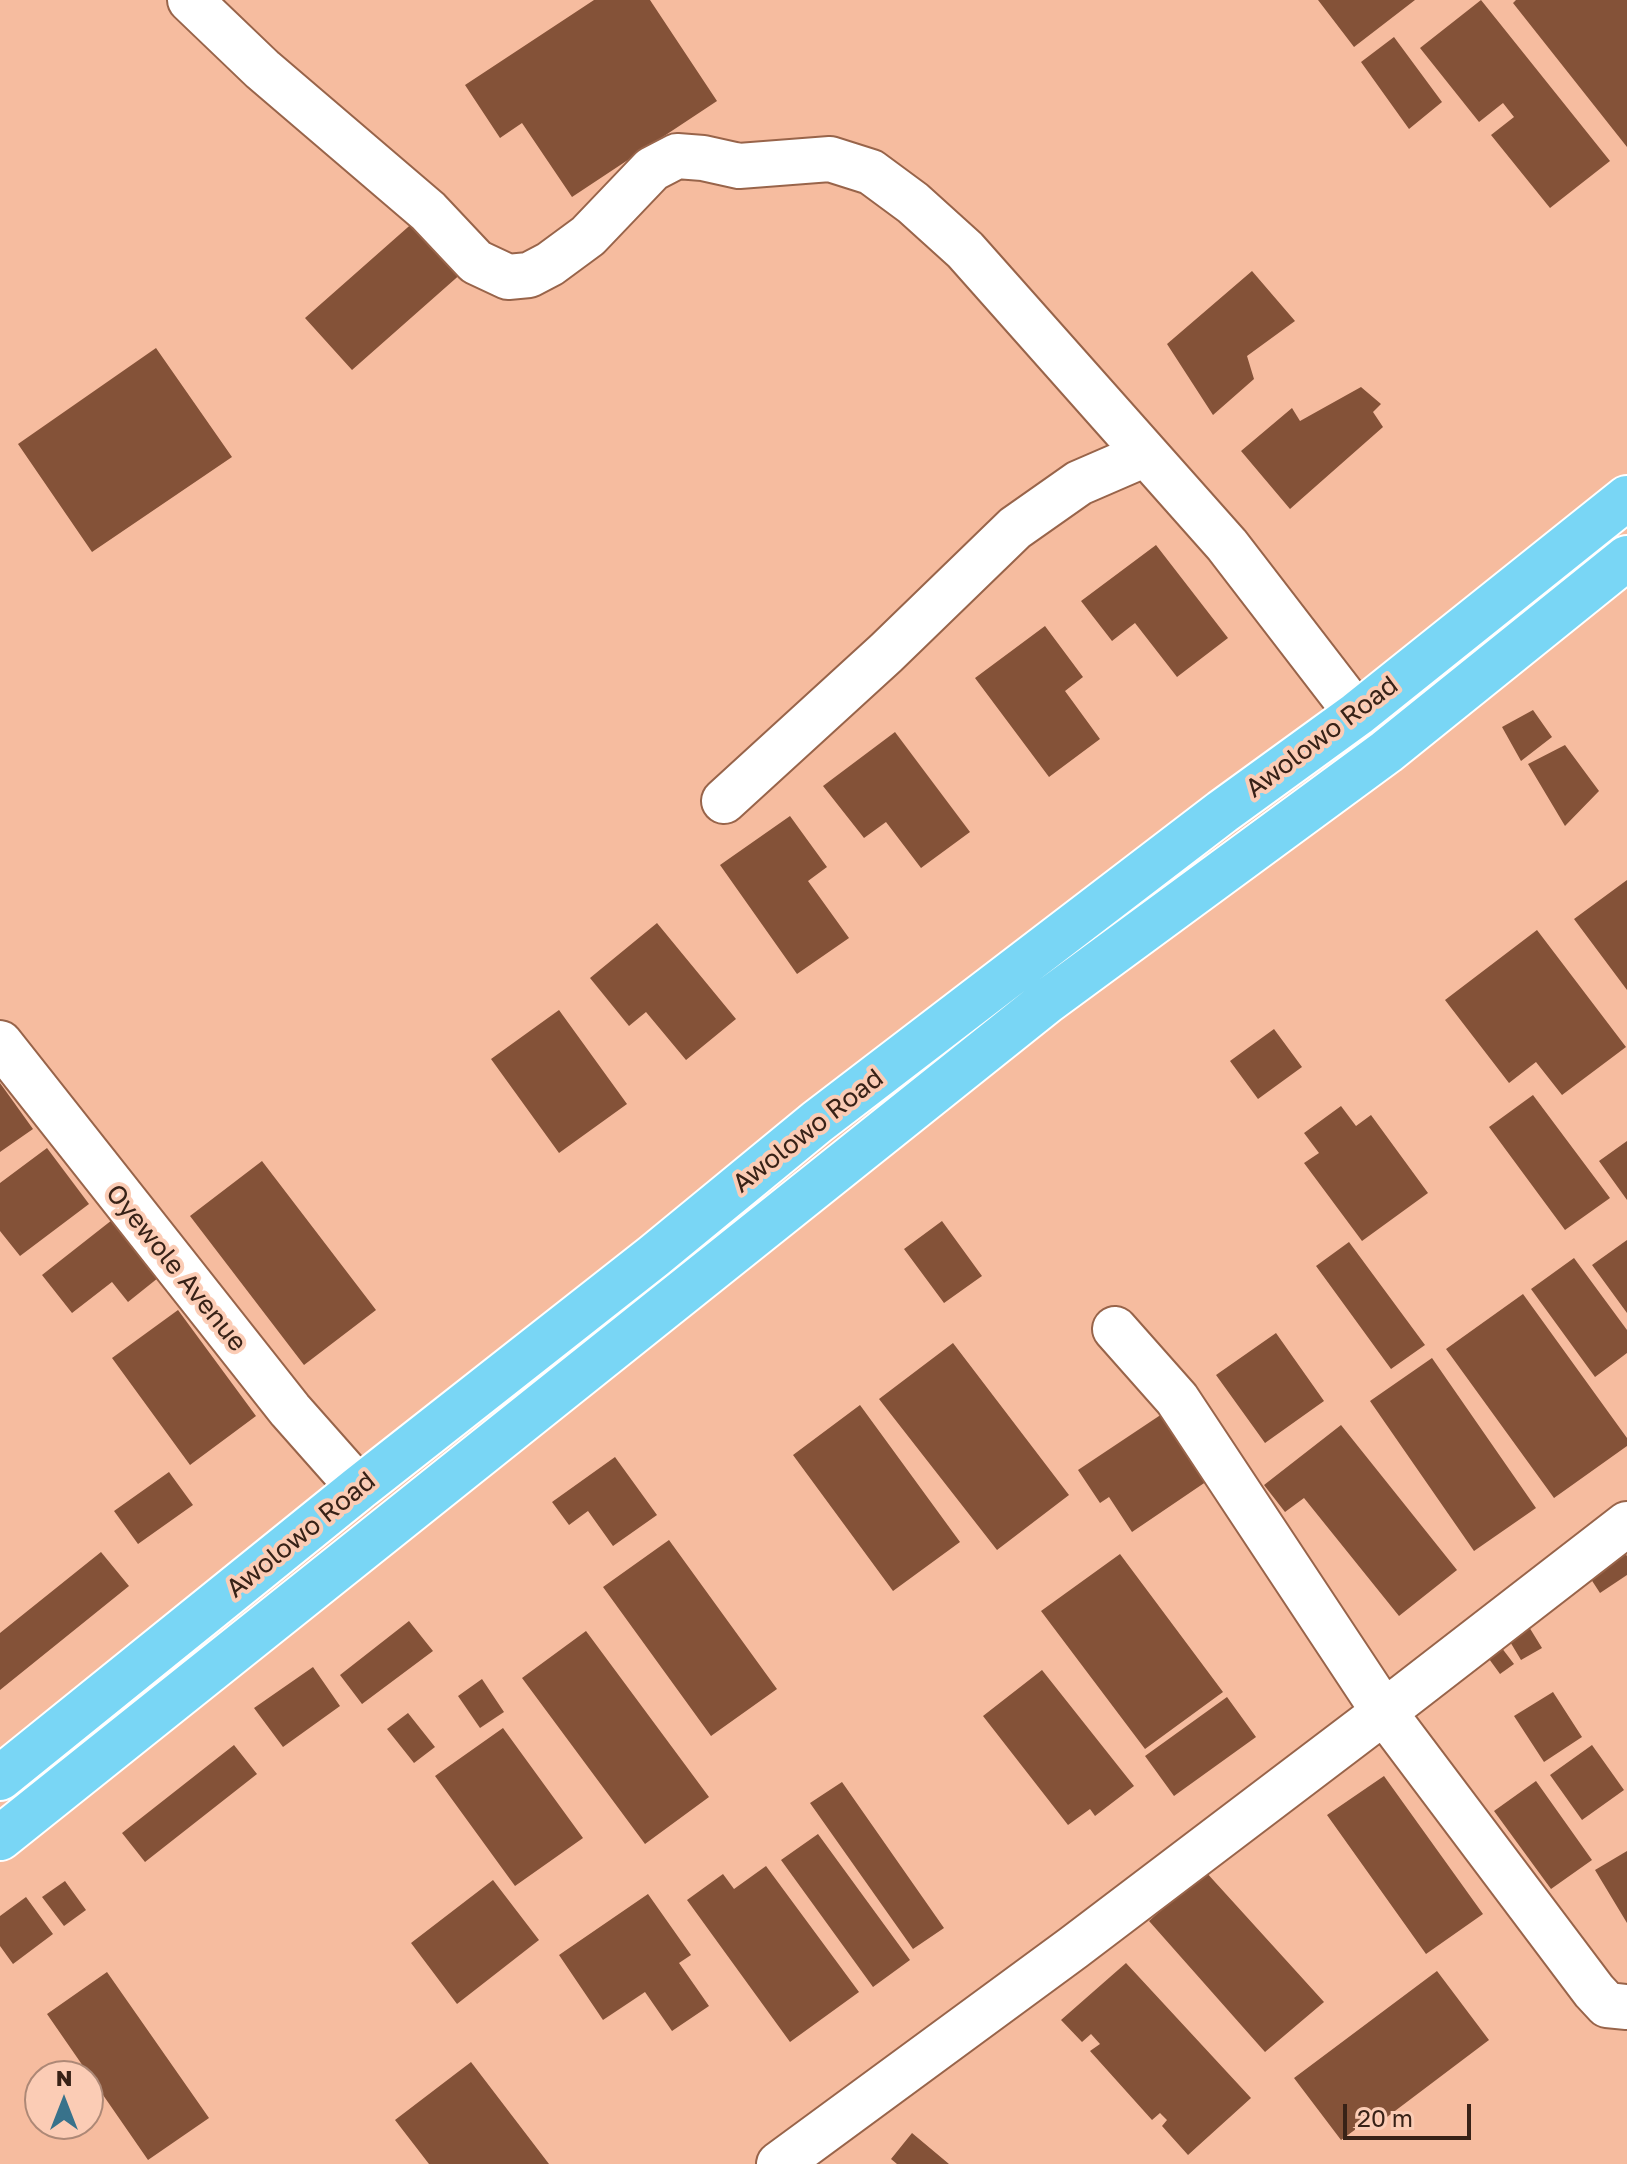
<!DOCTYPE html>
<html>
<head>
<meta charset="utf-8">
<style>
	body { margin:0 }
	#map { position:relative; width:1627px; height:2164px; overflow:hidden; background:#f6bc9f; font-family:"Golos Text",sans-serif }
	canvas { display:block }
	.north { position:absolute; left:24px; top:2060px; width:80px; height:80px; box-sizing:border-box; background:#fbccb5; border:2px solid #ad8876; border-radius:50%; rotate:0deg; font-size:22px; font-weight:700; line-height:32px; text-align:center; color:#382217 }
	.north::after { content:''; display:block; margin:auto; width:28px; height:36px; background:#38728b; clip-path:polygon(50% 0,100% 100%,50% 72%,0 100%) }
	.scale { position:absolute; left:1343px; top:2104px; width:128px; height:36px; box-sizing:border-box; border:4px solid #382217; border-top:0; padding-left:10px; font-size:24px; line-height:28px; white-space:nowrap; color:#382217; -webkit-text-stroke:6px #fbccb5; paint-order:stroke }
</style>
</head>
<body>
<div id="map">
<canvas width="1627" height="2164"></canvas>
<div class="north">N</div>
<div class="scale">20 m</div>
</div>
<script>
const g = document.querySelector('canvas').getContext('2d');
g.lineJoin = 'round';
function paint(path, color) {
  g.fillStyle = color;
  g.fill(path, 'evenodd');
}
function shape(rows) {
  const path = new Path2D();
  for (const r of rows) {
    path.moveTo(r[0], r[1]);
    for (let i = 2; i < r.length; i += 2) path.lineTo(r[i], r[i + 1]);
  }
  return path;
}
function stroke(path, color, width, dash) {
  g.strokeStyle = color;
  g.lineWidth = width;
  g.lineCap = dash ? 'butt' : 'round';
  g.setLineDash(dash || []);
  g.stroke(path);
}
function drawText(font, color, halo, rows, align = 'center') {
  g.font = font + ' "Golos Text",sans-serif';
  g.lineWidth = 8;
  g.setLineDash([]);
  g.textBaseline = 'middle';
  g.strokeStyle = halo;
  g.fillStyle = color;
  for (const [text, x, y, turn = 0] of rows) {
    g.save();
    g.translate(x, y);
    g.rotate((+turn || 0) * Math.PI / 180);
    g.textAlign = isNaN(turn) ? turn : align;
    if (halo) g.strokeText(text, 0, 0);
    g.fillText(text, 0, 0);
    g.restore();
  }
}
paint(shape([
	[594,0,650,0,717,101,572,197,522,123,500,138,465,85],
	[1318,0,1415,0,1354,47],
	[1481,0,1610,161,1550,208,1491,135,1514,117,1503,103,1479,122,1420,48],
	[1516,0,1627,0,1627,147,1513,3],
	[1394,37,1442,102,1409,129,1361,62],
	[416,220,463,272,352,370,305,318],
	[1252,271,1295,321,1247,356,1254,379,1213,415,1167,344],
	[156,348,232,457,92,552,18,444],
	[1361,387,1381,404,1373,412,1383,427,1290,509,1241,451,1292,408,1300,421],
	[1156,545,1228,638,1177,677,1135,623,1112,641,1081,601],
	[1045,626,1083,677,1065,691,1100,739,1049,777,975,678],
	[1533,710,1552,737,1521,761,1502,727],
	[895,732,970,832,921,868,886,822,864,838,823,786],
	[1565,745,1599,791,1565,826,1528,764],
	[790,816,827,867,808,881,849,938,797,974,720,865],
	[1627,880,1627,990,1574,919],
	[657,923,736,1019,686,1060,646,1012,629,1026,590,978],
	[1537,930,1626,1047,1562,1095,1536,1062,1509,1083,1445,1000],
	[559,1010,627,1104,559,1153,491,1059],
	[1274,1029,1302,1067,1258,1099,1230,1061],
	[0,1083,33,1129,0,1152],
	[1533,1095,1610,1198,1565,1230,1489,1127],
	[1341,1106,1356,1126,1371,1115,1428,1193,1362,1241,1304,1163,1319,1153,1304,1133],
	[1627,1141,1627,1200,1599,1161],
	[47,1148,89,1204,20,1256,0,1231,0,1183],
	[262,1161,376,1310,304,1365,190,1216],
	[112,1220,158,1278,128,1302,112,1282,72,1313,42,1275],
	[942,1221,982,1276,944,1303,904,1249],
	[1627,1240,1627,1313,1592,1265],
	[1349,1242,1425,1345,1391,1369,1316,1266],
	[1574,1258,1627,1330,1627,1353,1595,1377,1531,1289],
	[1523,1294,1627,1438,1627,1446,1554,1498,1446,1349],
	[178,1310,256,1416,190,1465,112,1358],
	[1276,1333,1324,1401,1265,1443,1216,1375],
	[953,1343,1069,1495,997,1550,879,1399],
	[1432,1358,1536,1508,1474,1551,1370,1401],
	[860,1405,960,1542,893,1591,793,1455],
	[1171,1408,1216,1475,1132,1532,1109,1497,1100,1503,1078,1470],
	[1341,1425,1457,1570,1399,1616,1304,1498,1285,1512,1264,1485],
	[615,1457,657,1515,613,1546,588,1511,569,1525,552,1502],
	[169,1472,193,1505,138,1544,114,1511],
	[669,1540,777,1689,711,1736,603,1587],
	[1622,1549,1627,1556,1627,1575,1600,1593,1587,1573],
	[101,1552,129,1586,0,1690,0,1633],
	[1120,1554,1223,1692,1145,1749,1041,1611],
	[409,1621,433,1651,362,1704,340,1675],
	[1526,1622,1542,1648,1521,1660,1506,1635],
	[586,1631,709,1797,645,1844,522,1678],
	[1498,1643,1514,1664,1500,1674,1484,1652],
	[313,1667,340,1706,283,1747,254,1708],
	[1042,1670,1134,1786,1095,1816,1090,1809,1068,1825,983,1716],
	[482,1679,504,1712,480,1728,458,1696],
	[1553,1692,1582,1737,1544,1762,1514,1716],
	[1227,1697,1256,1737,1174,1796,1145,1756],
	[408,1713,435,1747,414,1763,387,1729],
	[503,1728,583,1838,515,1886,435,1776],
	[234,1745,257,1774,145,1862,122,1833],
	[1592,1745,1624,1790,1582,1820,1550,1775],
	[1384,1776,1483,1914,1426,1954,1327,1815],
	[1536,1781,1592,1860,1551,1889,1494,1811],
	[842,1782,944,1928,913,1949,810,1803],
	[818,1834,910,1960,873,1987,781,1860],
	[1627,1851,1627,1923,1595,1870],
	[766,1866,859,1992,790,2042,687,1900,723,1874,734,1889],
	[1205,1871,1324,2002,1265,2052,1149,1921],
	[493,1880,539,1940,457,2004,411,1943],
	[65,1881,86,1910,64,1926,42,1897],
	[648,1894,691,1955,679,1963,709,2006,672,2031,645,1992,603,2020,559,1955],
	[26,1897,53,1934,13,1964,0,1946,0,1916],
	[1126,1963,1251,2098,1188,2155,1162,2126,1167,2120,1160,2113,1152,2120,1090,2051,1100,2044,1091,2034,1082,2042,1061,2020],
	[1437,1971,1489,2040,1387,2117,1382,2110,1341,2140,1294,2078],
	[107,1972,209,2118,148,2160,47,2014],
	[471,2062,549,2164,429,2164,395,2120],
	[912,2133,949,2164,897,2164,891,2159]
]), '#845238');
const minor = shape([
	[190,0,262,69,428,211,476,262,508,277,529,275,550,264,588,236,652,169,677,156,703,158,739,166,830,159,871,172,913,203,965,250,1227,545,1357,714],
	[724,801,886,653,1015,528,1079,483,1146,454],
	[0,1043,290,1410,359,1488],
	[1115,1329,1177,1399,1384,1712,1594,1991,1607,2005,1627,2007],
	[779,2164,1073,1948,1384,1712,1627,1524]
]);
const major = shape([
	[0,1778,359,1488,654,1256,817,1122,1222,812,1357,714,1627,498],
	[0,1838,1046,1002,1386,752,1627,558]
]);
stroke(minor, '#98644a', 48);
stroke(major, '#fff', 48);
stroke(minor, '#fff', 44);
stroke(major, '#79d6f5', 44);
drawText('26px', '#382217', '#fbccb5', [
	["Awolowo Road",1322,737,-37],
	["Awolowo Road",808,1131,-38],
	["Oyewole Avenue",176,1268,51],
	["Awolowo Road",301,1535,-39]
]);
</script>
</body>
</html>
